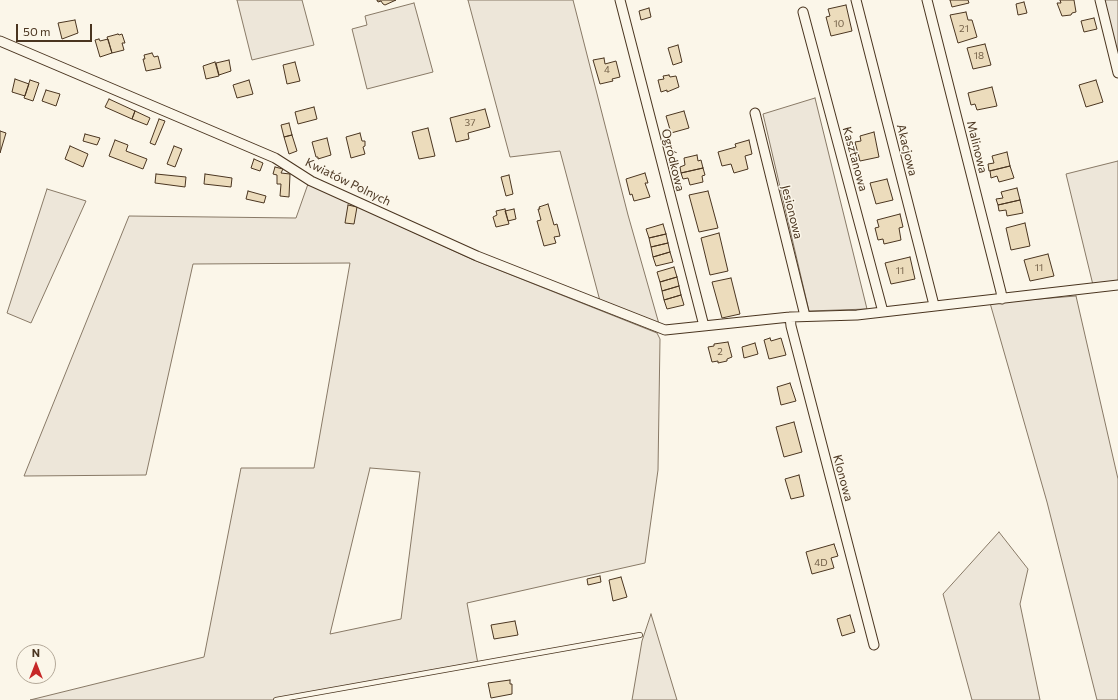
<!DOCTYPE html>
<html>
<head>
<meta charset="utf-8">
<style>
	body { margin:0 }
	#map { position:relative; width:1118px; height:700px; overflow:hidden; background:#fbf6e9; font-family:Commissioner,sans-serif }
	canvas { display:block }
	.north { position:absolute; left:16px; top:644px; width:40px; height:40px; box-sizing:border-box; background:#fbf6e9; border:1px solid #b4a999; border-radius:50%; rotate:0deg; font-size:11px; font-weight:700; line-height:16px; text-align:center; color:#4a3520 }
	.north::after { content:''; display:block; margin:auto; width:14px; height:18px; background:#c62828; clip-path:polygon(50% 0,100% 100%,50% 72%,0 100%) }
	.scale { position:absolute; left:16px; top:24px; width:76px; height:18px; box-sizing:border-box; border:2px solid #4a3520; border-top:0; padding-left:5px; font-size:12px; line-height:14px; white-space:nowrap; color:#4a3520; -webkit-text-stroke:3px #fbf6e9; paint-order:stroke }
</style>
</head>
<body>
<div id="map">
<canvas width="1118" height="700"></canvas>
<div class="north">N</div>
<div class="scale">50 m</div>
</div>
<script>
const g = document.querySelector('canvas').getContext('2d');
g.lineJoin = 'round';
function paint(path, color) {
  g.fillStyle = color;
  g.fill(path, 'evenodd');
}
function shape(rows) {
  const path = new Path2D();
  for (const r of rows) {
    path.moveTo(r[0], r[1]);
    for (let i = 2; i < r.length; i += 2) path.lineTo(r[i], r[i + 1]);
  }
  return path;
}
function stroke(path, color, width, dash) {
  g.strokeStyle = color;
  g.lineWidth = width;
  g.lineCap = dash ? 'butt' : 'round';
  g.setLineDash(dash || []);
  g.stroke(path);
}
function drawText(font, color, halo, rows, align = 'center') {
  g.font = font + ' Commissioner,sans-serif';
  g.lineWidth = 3;
  g.setLineDash([]);
  g.textBaseline = 'middle';
  g.strokeStyle = halo;
  g.fillStyle = color;
  for (const [text, x, y, turn = 0] of rows) {
    g.save();
    g.translate(x, y);
    g.rotate((+turn || 0) * Math.PI / 180);
    g.textAlign = isNaN(turn) ? turn : align;
    if (halo) g.strokeText(text, 0, 0);
    g.fillText(text, 0, 0);
    g.restore();
  }
}
const green = shape([
	[237,0,302,0,314,45,252,60,237,0],
	[468,0,573,0,628,215,659,324,600,301,560,151,510,157,468,0],
	[1100,0,1118,0,1118,73,1100,0],
	[414,3,433,72,367,89,352,29,367,25,365,16,414,3],
	[815,98,867,309,809,311,763,114,815,98],
	[1118,161,1118,282,1093,285,1066,174,1118,161],
	[308,184,476,261,657,333,660,339,658,470,645,563,467,603,478,664,276,700,30,700,204,657,241,468,314,468,350,263,193,264,146,475,24,476,129,216,296,218,308,184],
	[370,468,420,472,401,619,330,634,370,468],
	[47,189,86,201,31,323,7,313,47,189],
	[1076,296,1118,479,1118,700,1097,700,1047,502,990,303,1076,296],
	[999,532,1028,569,1020,604,1040,700,972,700,943,594,999,532],
	[651,614,677,700,632,700,642,641,651,614]
]);
paint(green, '#ede6d9');
stroke(green, '#887966', 1);
const building = shape([
	[377,0,396,0,385,5,383,4,381,1,378,2,377,0],
	[950,0,968,0,969,3,952,7,950,0],
	[1060,0,1074,0,1076,12,1072,13,1071,15,1062,16,1057,3,1061,3,1060,0],
	[1024,2,1027,13,1018,15,1016,4,1024,2],
	[846,5,852,31,831,36,826,17,830,16,828,9,846,5],
	[649,8,651,17,641,20,639,11,649,8],
	[966,12,968,20,972,20,977,37,958,43,950,15,966,12],
	[1094,18,1097,29,1084,32,1081,21,1094,18],
	[75,20,78,33,62,39,58,23,75,20],
	[118,34,119,35,122,34,125,43,122,43,124,50,112,53,107,37,118,34],
	[99,39,100,41,108,39,112,53,100,57,95,40,99,39],
	[985,44,991,65,973,69,967,48,985,44],
	[678,45,682,62,673,65,668,48,678,45],
	[152,53,154,57,158,56,161,68,146,71,143,59,145,59,144,55,152,53],
	[604,58,605,64,616,61,620,77,612,79,613,81,600,84,593,60,604,58],
	[229,60,231,71,219,75,216,63,229,60],
	[215,62,219,76,206,79,203,66,215,62],
	[295,62,300,81,287,84,283,65,295,62],
	[669,75,670,77,676,76,679,87,667,92,667,90,661,92,658,80,664,79,663,76,669,75],
	[15,79,29,84,25,96,12,92,15,79],
	[30,80,39,83,33,101,24,98,30,80],
	[249,80,253,94,237,98,233,85,249,80],
	[1096,80,1103,102,1086,107,1079,85,1096,80],
	[992,87,997,106,977,110,975,104,971,105,968,93,992,87],
	[46,90,60,94,56,106,42,101,46,90],
	[109,99,135,111,132,119,105,107,109,99],
	[314,107,317,119,298,124,295,112,314,107],
	[485,109,490,127,468,133,469,139,456,142,450,118,485,109],
	[135,111,150,118,147,125,132,119,135,111],
	[684,111,689,128,671,133,666,116,684,111],
	[159,119,165,121,155,145,150,143,159,119],
	[289,123,292,135,284,137,281,125,289,123],
	[428,128,435,156,419,159,412,132,428,128],
	[0,131,6,133,0,153,0,131],
	[874,132,879,157,860,161,855,142,861,141,860,136,874,132],
	[360,133,362,141,365,141,365,146,363,147,365,154,351,158,346,137,360,133],
	[85,134,100,138,97,145,83,141,85,134],
	[292,135,297,151,289,154,284,137,292,135],
	[327,138,331,155,318,159,318,157,316,157,312,142,327,138],
	[115,140,128,145,126,151,147,159,143,169,109,156,115,140],
	[749,140,752,154,745,156,748,169,734,173,731,164,722,166,718,152,736,147,735,144,749,140],
	[70,146,88,154,83,167,65,159,70,146],
	[174,146,182,149,175,167,167,164,174,146],
	[1007,152,1010,166,989,171,988,164,994,163,992,156,1007,152],
	[697,155,698,161,701,160,703,168,681,173,680,167,685,165,684,158,697,155],
	[254,159,263,163,260,171,251,168,254,159],
	[1010,166,1014,178,999,182,997,176,991,178,990,171,1010,166],
	[275,167,283,169,281,173,290,174,289,197,280,196,281,184,277,184,277,175,273,174,275,167],
	[703,168,705,175,702,176,703,182,690,185,688,178,683,179,681,173,703,168],
	[645,173,648,183,645,183,650,197,634,201,632,194,630,195,626,179,645,173],
	[156,174,186,177,185,187,155,183,156,174],
	[205,174,232,178,231,187,204,184,205,174],
	[509,175,513,194,506,196,501,177,509,175],
	[887,179,893,200,876,204,870,183,887,179],
	[1017,188,1020,200,998,205,996,199,1003,198,1001,192,1017,188],
	[248,191,266,196,264,203,246,199,248,191],
	[708,191,718,228,699,232,689,195,708,191],
	[1020,200,1023,213,1007,216,1006,210,999,211,998,205,1020,200],
	[548,204,554,225,557,224,560,236,554,237,556,243,544,246,537,221,541,220,538,209,540,209,539,207,548,204],
	[348,205,357,207,354,224,345,223,348,205],
	[505,209,509,224,496,227,493,217,497,215,496,211,505,209],
	[514,209,516,219,508,221,505,211,514,209],
	[900,214,903,227,899,228,901,240,884,244,883,239,878,240,875,228,879,227,877,220,900,214],
	[1025,223,1030,246,1011,250,1006,228,1025,223],
	[663,224,666,234,649,238,646,229,663,224],
	[719,233,728,271,710,275,701,238,719,233],
	[666,234,668,243,651,247,649,238,666,234],
	[668,243,670,252,653,257,651,247,668,243],
	[670,252,673,262,656,266,653,257,670,252],
	[1048,254,1054,276,1030,281,1024,260,1048,254],
	[910,257,915,279,891,284,885,263,910,257],
	[674,267,677,277,660,282,657,272,674,267],
	[677,277,679,286,662,291,660,282,677,277],
	[731,278,740,314,722,318,712,282,731,278],
	[679,286,681,295,664,300,662,291,679,286],
	[681,295,684,305,667,309,664,300,681,295],
	[770,338,771,341,781,338,786,355,769,359,764,340,770,338],
	[728,342,732,357,727,359,727,361,718,363,718,361,712,362,708,347,714,346,714,344,728,342],
	[755,343,758,354,744,358,742,347,755,343],
	[790,383,796,401,781,405,777,387,790,383],
	[794,422,802,452,784,457,776,427,794,422],
	[799,475,804,496,791,499,785,479,799,475],
	[834,544,838,556,831,558,834,568,812,574,806,552,834,544],
	[600,576,601,582,588,585,587,579,600,576],
	[621,577,627,597,613,601,609,580,621,577],
	[850,615,855,632,842,636,837,619,850,615],
	[515,621,518,635,494,639,491,625,515,621],
	[510,680,510,684,512,684,512,694,491,698,488,683,510,680]
]);
paint(building, '#ecdcbc');
stroke(building, '#4a3520', 1);
const service = shape([
	[276,700,640,635]
]);
const minor = shape([
	[620,0,704,326],
	[856,0,934,305],
	[927,0,1001,292,1002,299],
	[1100,0,1118,73],
	[803,12,883,312],
	[0,41,275,158,311,181,477,256,665,330,790,317,857,315,1118,285],
	[755,113,805,316],
	[790,317,791,326,874,645]
]);
stroke(service, '#4a3520', 6);
stroke(minor, '#4a3520', 11);
stroke(service, '#fbf6e9', 4.5);
stroke(minor, '#fbf6e9', 9);
drawText('10px', '#725f47', null, [
	["10",839,24],
	["21",964,29],
	["18",979,56],
	["4",607,70],
	["37",470,123],
	["11",1039,268],
	["11",900,271],
	["2",720,352],
	["4D",821,563]
]);
drawText('12px', '#4a3520', '#fbf6e9', [
	["Malinowa",977,147,76],
	["Akacjowa",907,150,76],
	["Kasztanowa",855,159,75],
	["Ogródkowa",673,160,76],
	["Kwiatów Polnych",348,182,26],
	["Jesionowa",792,212,76],
	["Klonowa",843,478,75]
]);
</script>
</body>
</html>
